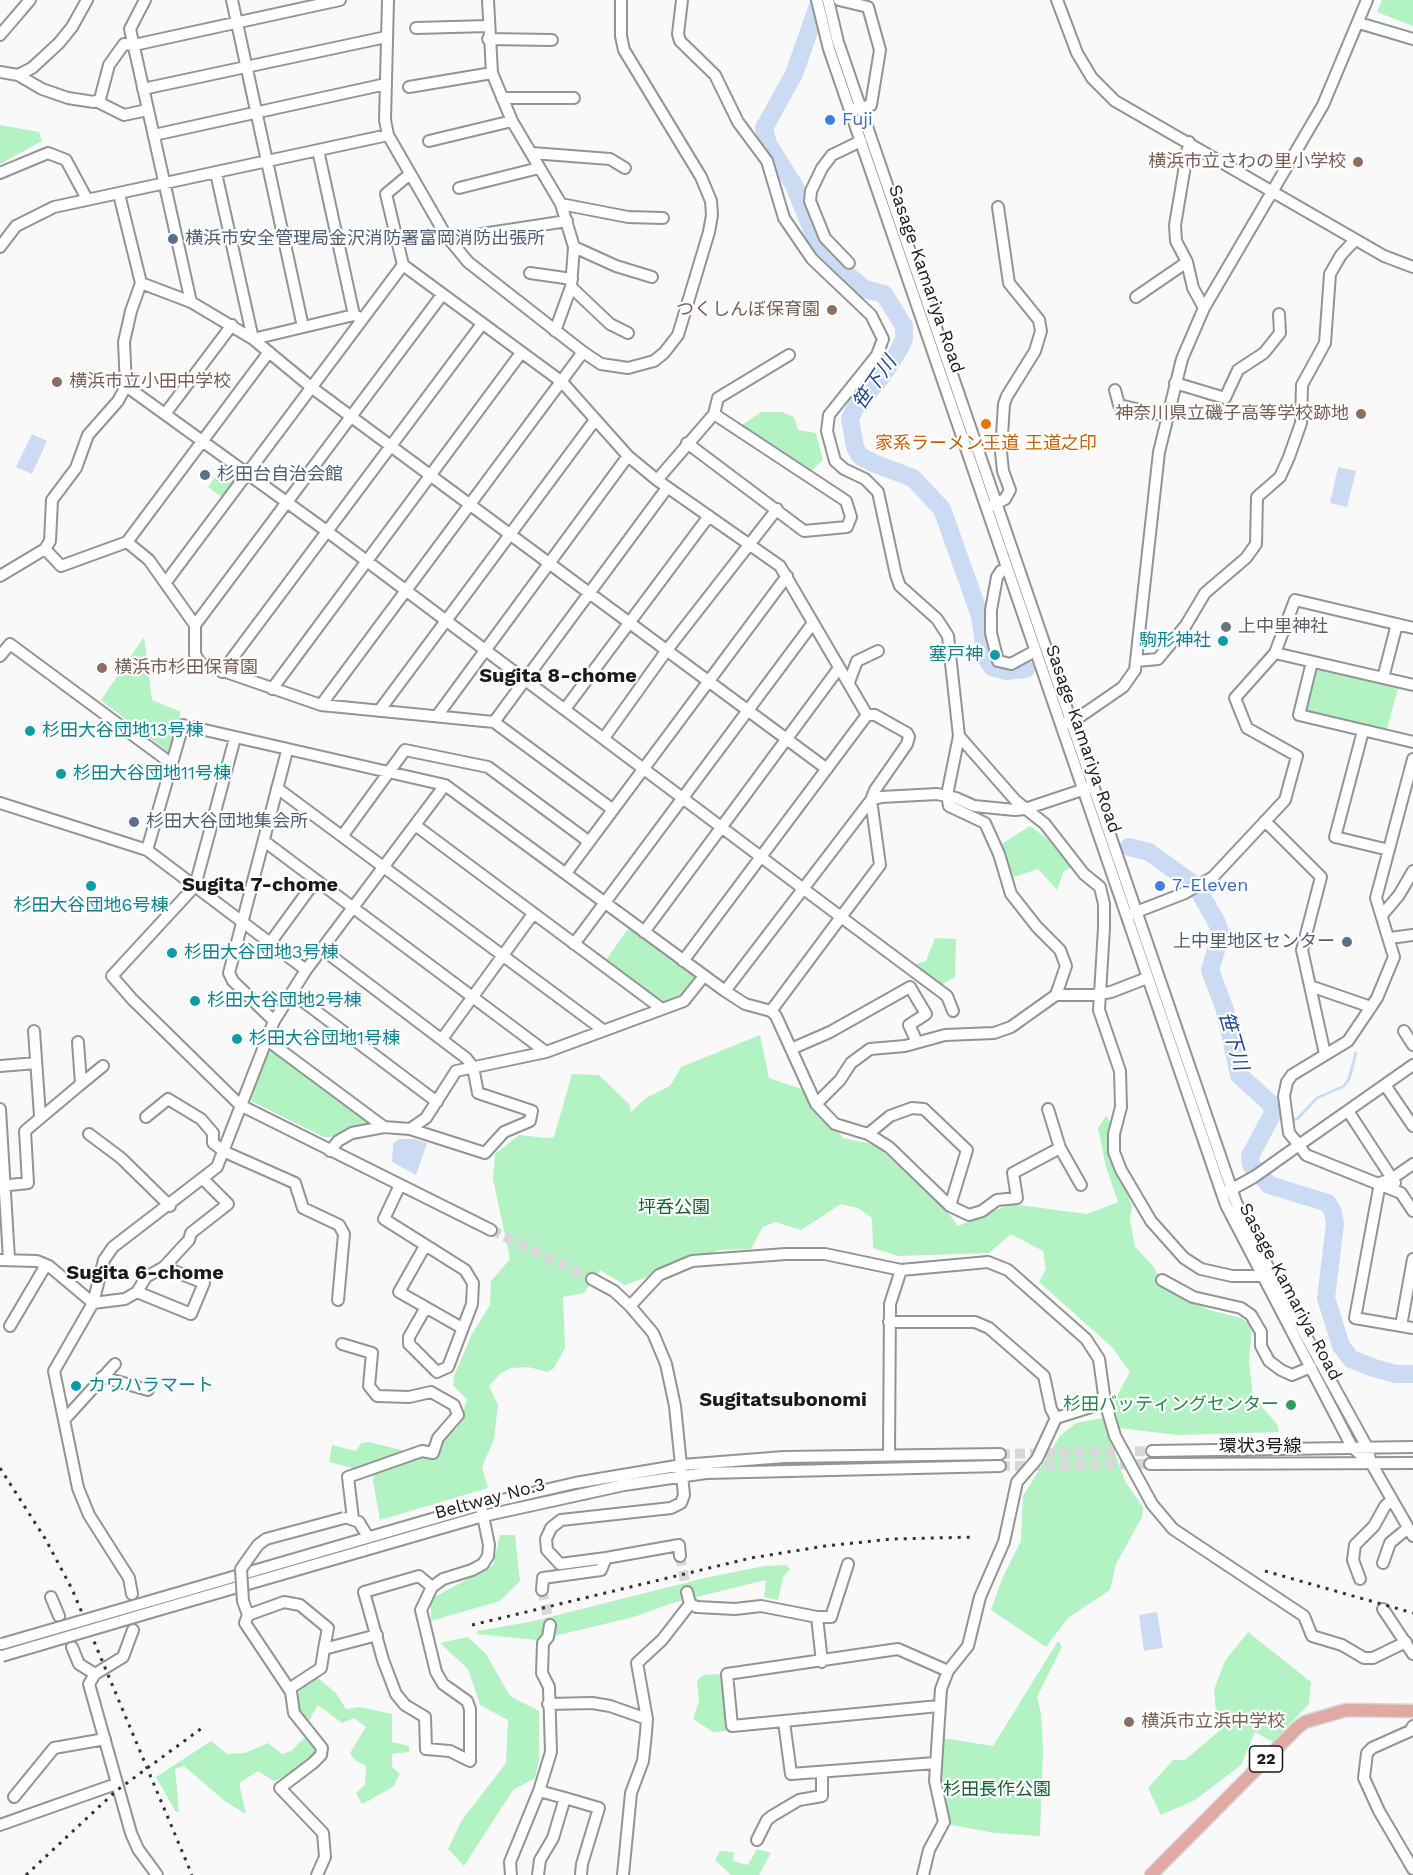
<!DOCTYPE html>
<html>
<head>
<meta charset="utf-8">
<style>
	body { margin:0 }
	canvas { display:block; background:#f9f9fa }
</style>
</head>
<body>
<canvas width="1413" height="1875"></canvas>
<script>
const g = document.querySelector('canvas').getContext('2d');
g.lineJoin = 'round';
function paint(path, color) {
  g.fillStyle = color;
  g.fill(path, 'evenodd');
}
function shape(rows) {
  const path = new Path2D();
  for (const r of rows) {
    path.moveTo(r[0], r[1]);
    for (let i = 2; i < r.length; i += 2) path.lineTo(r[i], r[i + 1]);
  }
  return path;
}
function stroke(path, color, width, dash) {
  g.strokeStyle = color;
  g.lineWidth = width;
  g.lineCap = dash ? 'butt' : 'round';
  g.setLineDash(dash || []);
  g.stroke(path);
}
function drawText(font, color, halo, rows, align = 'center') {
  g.font = font + ' "Work Sans","Noto Sans JP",sans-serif';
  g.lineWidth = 4.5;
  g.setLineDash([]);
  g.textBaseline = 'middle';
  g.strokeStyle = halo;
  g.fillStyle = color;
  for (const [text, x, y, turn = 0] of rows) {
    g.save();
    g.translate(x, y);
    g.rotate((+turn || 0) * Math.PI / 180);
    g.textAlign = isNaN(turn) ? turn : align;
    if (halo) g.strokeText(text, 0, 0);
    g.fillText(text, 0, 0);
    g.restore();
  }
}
paint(shape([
	[1382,0,1413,0,1413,26,1377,12],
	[0,125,39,132,42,141,0,164],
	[761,412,782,412,794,417,798,430,816,433,823,460,810,472,742,425],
	[224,464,241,475,223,498,208,487],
	[144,637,152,700,181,712,168,752,101,700],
	[1314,668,1398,689,1386,732,1305,714],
	[1030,826,1062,850,1072,867,1064,871,1057,890,1038,869,1014,877,1007,864,1000,845],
	[630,926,696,976,680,997,658,1003,604,963],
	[935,938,956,939,955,977,941,985,913,965,926,961],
	[760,1035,769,1078,804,1090,843,1138,876,1145,946,1210,958,1226,1011,1204,1087,1214,1118,1202,1106,1167,1098,1128,1106,1116,1111,1123,1111,1156,1132,1206,1130,1220,1135,1247,1154,1267,1162,1285,1209,1310,1241,1318,1252,1326,1249,1361,1253,1397,1277,1424,1279,1432,1177,1435,1119,1428,1114,1401,1130,1372,1112,1347,1039,1282,1046,1269,1043,1251,1011,1234,989,1253,898,1256,873,1248,872,1218,858,1208,841,1204,801,1230,775,1222,763,1227,751,1249,720,1250,625,1285,600,1270,584,1293,563,1297,565,1348,554,1368,548,1372,528,1367,511,1368,500,1374,489,1386,498,1405,494,1439,482,1467,488,1488,380,1520,373,1481,374,1471,422,1458,457,1428,467,1400,453,1385,454,1376,472,1334,490,1305,491,1281,510,1259,493,1179,495,1154,519,1135,546,1138,554,1137,572,1074,599,1075,629,1104,631,1112,646,1098,670,1086,681,1067],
	[269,1045,371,1121,371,1126,350,1129,332,1137,324,1137,251,1101],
	[1102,1418,1125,1481,1143,1507,1142,1517,1116,1564,1110,1590,1068,1618,1046,1647,991,1610,1002,1579,1021,1541,1023,1496,1060,1436,1076,1423],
	[369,1442,409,1452,357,1469,329,1462,332,1445,356,1451,361,1443],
	[500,1535,515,1535,520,1581,500,1601,431,1621,431,1599,493,1565],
	[786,1565,790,1569,783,1577,778,1600,764,1597,766,1580,672,1603,634,1617,537,1640,476,1634,478,1631,534,1621,705,1578,764,1566],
	[1248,1632,1311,1682,1309,1704,1273,1742,1255,1732,1241,1765,1195,1800,1161,1815,1148,1788,1173,1760,1185,1760,1218,1732,1214,1690,1225,1661],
	[468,1637,486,1654,510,1696,539,1711,539,1760,535,1778,513,1790,464,1866,448,1849,462,1820,506,1763,508,1720,480,1705,468,1669,440,1643],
	[1058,1641,1062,1647,1037,1697,1041,1713,1043,1749,1040,1836,995,1833,947,1824,940,1781,942,1738,993,1746],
	[723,1674,727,1731,713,1732,693,1719,699,1701,697,1680,704,1675],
	[318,1678,336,1693,346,1709,360,1707,392,1714,392,1742,409,1746,409,1752,392,1754,392,1767,400,1774,393,1787,362,1804,356,1793,365,1785,366,1766,355,1760,350,1753,366,1727,354,1718,342,1723,318,1705,308,1722,300,1717,294,1698,304,1685],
	[305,1737,313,1740,318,1753,297,1772,274,1781,258,1771,239,1783,246,1814,226,1802,184,1766,175,1769,179,1811,176,1812,156,1777,211,1741,227,1754,245,1753,268,1743,282,1754,291,1751],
	[757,1849,771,1853,759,1875,731,1875,715,1860,720,1851,734,1852,733,1861,748,1865]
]), '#b2f2c3');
paint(shape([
	[32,434,47,441,32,474,16,467],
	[1338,467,1356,471,1347,507,1330,503],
	[399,1139,414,1139,427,1143,416,1175,392,1162,393,1144],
	[1157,1612,1163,1648,1144,1651,1139,1615]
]), '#cbdbf4');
stroke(shape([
	[1271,1118,1276,1120],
	[1292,1120,1297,1119,1317,1098,1344,1086,1349,1079,1356,1053]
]), '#cbdbf4', 3);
stroke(shape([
	[820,0,794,74,764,128,768,144,794,185,818,245,845,273,865,289,884,294,904,326,904,339,900,348,882,376,855,408,850,419,855,447,860,456,873,463,913,478,942,509,980,616,986,658,992,667,1006,671,1026,669],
	[1129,847,1149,852,1196,886,1216,921,1221,934,1210,970,1225,1010,1239,1075,1271,1104,1273,1113,1250,1156,1251,1165,1269,1185,1328,1203,1333,1212,1335,1224,1326,1298,1341,1346,1351,1359,1374,1368,1396,1374,1413,1374]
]), '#cbdbf4', 18);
stroke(shape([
	[491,1230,592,1279],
	[1000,1454,1152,1451],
	[1000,1466,1150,1464],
	[680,1556,687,1592],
	[542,1590,550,1625]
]), '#d8d8d8', 10, [10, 5]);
const minor = shape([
	[145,0,130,29,191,302],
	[232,0,303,327],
	[388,0,385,120,388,135,445,234,468,262,583,352,601,364,628,368,654,361,664,353,678,335,709,232,712,215,711,201,701,177,624,50,621,36,621,0],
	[488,0,492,73,512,121,561,204,574,247,571,287,555,331],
	[682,0,678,34,680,41,715,75,738,122,767,161,784,218,812,259,871,315,883,339,877,355,829,415,827,431,835,461,844,469,865,479,878,492,896,575,900,586,937,619,948,636,959,736,1016,801,1045,824,1084,874,1100,887,1104,904,1104,928,1099,1010,1120,1071,1121,1107,1114,1134,1114,1152,1121,1170,1151,1221,1184,1258,1201,1269,1232,1276,1263,1276],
	[817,0,829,49,1226,1205,1352,1447,1370,1463],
	[828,0,838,42,1236,1202,1256,1245,1367,1447,1371,1463,1413,1536],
	[839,0,868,7,880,50,871,105,855,109],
	[1057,0,1077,53,1092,78,1115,101,1384,256,1413,267],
	[1359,23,1413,39],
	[416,28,488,26],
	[0,35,30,0],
	[488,39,552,40],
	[0,72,18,75,42,89,68,98,94,102,100,99,109,65,124,44,134,45,340,0],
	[18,75,32,68,59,43,72,27,87,0],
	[409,87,492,73],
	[143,89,386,37],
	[502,98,574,98],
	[96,101,124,115,147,110],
	[154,135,386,84],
	[429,141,512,121],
	[1189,142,1175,225,1176,241,1187,262,1193,288,1204,308],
	[318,150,354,315],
	[532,153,610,159,625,168],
	[0,173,48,153,66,160,87,199],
	[216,173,253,339,354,315,361,318],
	[410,174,386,194,403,265,562,382,628,456,657,480,780,566,867,715,875,715,907,733,909,737,907,744,875,790,871,800,880,865,841,917,947,996,953,1011],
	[459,188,539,168],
	[561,204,628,217,663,218],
	[469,236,567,221],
	[0,247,16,226,54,207,388,135],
	[574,247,616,266,652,277],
	[849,263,825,238,810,201,811,191,822,168,832,155,861,141],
	[530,273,572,279],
	[141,283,191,302,253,339,311,387,827,769],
	[571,287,610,324,628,333],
	[1136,297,1187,262],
	[1175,383,1225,398,1238,370,1264,353,1280,333,1279,314],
	[126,386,328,532,841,917,771,1011],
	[1115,390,1119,405,1166,416],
	[165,414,232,325],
	[687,443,804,531,847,527,851,517,846,501,714,414],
	[657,480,714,414,718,398,789,355],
	[989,507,1005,499,1010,490,1003,471,1001,452,1004,404,1007,396,1035,351,1041,331,1039,320,1009,283,998,207],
	[127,542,149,560,195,625,195,654,200,663,321,705,494,722,612,809],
	[45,549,61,566,127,542,269,352],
	[1007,569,1001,571,997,577,991,610,991,633,998,661,1011,664,1035,651],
	[0,576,45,549,50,541,52,500,76,468,88,435,118,401,126,386,124,342,131,311,141,283,119,194],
	[166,582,403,265],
	[195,625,442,295],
	[1413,628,1295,600,1275,653,1413,685],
	[0,656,10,644,172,764],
	[1137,661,1158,659,1186,625,1205,593,1246,558,1256,544,1257,497,1280,477,1289,457,1301,423,1302,385,1325,343,1330,274,1341,255,1355,240],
	[1312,662,1299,715,1413,742],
	[222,672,482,324],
	[1383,678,1397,624],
	[849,682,857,661,878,651],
	[272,689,521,353],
	[321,705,583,352],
	[565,709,709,516],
	[379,711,595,420],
	[437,716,628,456],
	[494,722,667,488],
	[1065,723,1081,716,1123,687,1135,670,1159,452,1182,359,1204,308,1323,105,1367,0],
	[1363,731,1335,837,1389,850],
	[959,736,947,795,949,806,985,823,999,854,1011,894,1037,927,1060,950,1066,966,1056,995],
	[235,738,195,886,112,976,132,999,240,1105,491,1230],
	[604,738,667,650,777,509],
	[1413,759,1376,898,1394,957,1377,998,1348,1041,1292,1075,1287,1082,1284,1096,1289,1133,1299,1145,1413,1065],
	[277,788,603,1030],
	[0,803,147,850,306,970],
	[1265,821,1321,877,1302,950,1310,986,1371,1007],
	[415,825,662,1009],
	[343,835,405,750,488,767,588,841],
	[264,841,546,1052],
	[147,850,183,725,445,785,725,991,745,1004,771,1011,776,1016,816,1104,835,1124,868,1134,889,1147,950,1206,967,1150,924,1109,912,1108,890,1116,868,1134],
	[566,873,787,576],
	[1131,914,1185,893,1213,877,1285,800,1297,756,1247,728,1235,698,1275,653],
	[1383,914,1399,895,1413,871],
	[644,932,839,668],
	[1390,938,1413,935],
	[270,943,316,880],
	[574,944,813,623],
	[322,949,466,1058,473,1067,478,1093,532,1111,530,1121,504,1132,485,1153,410,1129,384,1127,352,1133,338,1141,330,1151],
	[683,961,867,715],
	[1310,986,1325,1054],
	[725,991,871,800,881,797,937,794,956,798,974,806,1015,810,1025,809,1088,788],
	[292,993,437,1102],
	[274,1021,233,981,229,973,287,751],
	[34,1031,40,1116],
	[1404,1031,1413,1045],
	[442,1039,533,914],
	[267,1040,384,1127],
	[791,1049,830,1032,910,987,926,1014,909,1025,917,1042],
	[0,1066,36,1063],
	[81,1084,103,1066],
	[1385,1085,1413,1126],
	[816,1104,840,1080,851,1063,870,1049,905,1046,945,1035,994,1033,1011,1027,1056,995,1093,995,1111,992,1147,978],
	[0,1109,9,1259],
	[1048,1109,1060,1148,1081,1185],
	[1348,1111,1395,1183],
	[146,1117,168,1099,201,1119,213,1133,213,1143,225,1152,295,1183,303,1208,339,1225,344,1234,338,1300],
	[410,1129,426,1118,456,1071,546,1052,684,1001,704,976],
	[89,1134,121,1158,170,1206],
	[1413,1164,1393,1178,1380,1183,1355,1318,1413,1328],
	[400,1185,384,1219,465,1270,473,1283,472,1304,448,1367,437,1372,409,1344,409,1337,425,1309],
	[0,1186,28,1183,25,1131,81,1084,78,1042],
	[1225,1193,1254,1177,1299,1145,1306,1155,1401,1193,1413,1211],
	[950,1206,969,1215,982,1211,997,1200,1017,1198,1013,1173,1060,1148],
	[425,1246,399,1292,462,1328],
	[0,1260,37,1261,49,1266,93,1303,125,1299,137,1292,146,1277,164,1267,189,1240,191,1233,228,1204,203,1179],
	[592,1279,614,1291,630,1306,653,1333,666,1364,675,1406,684,1495,681,1503,671,1508,561,1520,551,1528,546,1539,547,1550,560,1564,606,1558,679,1545,680,1556],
	[1162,1280,1193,1297,1241,1308,1251,1315,1261,1332,1261,1346,1269,1361,1281,1370,1292,1375,1311,1367],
	[137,1292,191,1314,204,1283,164,1267],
	[630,1306,659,1275,692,1261,786,1254,825,1254,901,1270],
	[889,1322,975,1322,989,1328,1044,1376,1051,1409,1056,1418,1037,1459,1017,1482,1004,1542,980,1597,968,1646,948,1671,941,1689,935,1781,944,1822,929,1850,923,1875],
	[10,1326,46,1265],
	[1401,1326,1413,1259],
	[342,1344,372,1353,369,1386,377,1396,409,1397,431,1392,454,1405,458,1415,438,1438,433,1453,422,1451,348,1477,353,1519],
	[102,1377,148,1390],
	[1056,1418,1091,1407,1105,1399],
	[65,1419,115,1364],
	[1152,1451,1413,1447],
	[889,1455,890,1304,901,1270,988,1262,1008,1270,1086,1339,1099,1359,1105,1402,1115,1436,1152,1504,1173,1529,1304,1616,1312,1636,1342,1645,1364,1658,1373,1658,1406,1642],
	[1150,1464,1413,1463],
	[348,1518,359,1522,368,1537],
	[1383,1563,1390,1543,1408,1528],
	[1360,1579,1353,1560,1355,1545,1374,1526,1385,1506,1392,1500],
	[432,1587,419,1576,364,1592,383,1660,396,1694,405,1705,425,1717,426,1749,450,1751,470,1761,470,1709,467,1701,443,1684,436,1672,421,1610,432,1587,443,1579,472,1570,483,1564,488,1556,489,1545,482,1511],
	[542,1590,543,1578,601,1570,606,1558],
	[687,1592,690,1604,697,1607,735,1609,761,1606,817,1617,831,1617,848,1564],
	[132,1594,129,1578,89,1515,78,1488,54,1371,93,1303,104,1260,113,1247,217,1167,274,1021,306,970,445,785],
	[171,1595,480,1505,575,1483,682,1465,784,1457,1000,1454],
	[51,1597,59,1616],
	[243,1601,248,1615,245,1623,291,1692,294,1713,322,1748,321,1755,313,1763,280,1788,323,1833,325,1857,317,1875],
	[172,1606,483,1516,624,1485,706,1473,1000,1466],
	[1383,1609,1413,1654],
	[248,1615,284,1602,300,1605,328,1628,324,1649],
	[817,1617,822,1662],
	[133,1630,123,1657,95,1674,89,1684,131,1833,138,1849,157,1875],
	[72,1647,79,1664,95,1674],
	[289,1689,321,1668,324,1649,377,1635],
	[548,1704,592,1703,610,1706,647,1719],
	[939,1706,732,1726,727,1674,898,1649,948,1671],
	[784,1722,791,1774,935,1763],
	[1413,1726,1410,1731,1372,1748,1367,1753,1364,1778,1379,1811,1413,1869],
	[539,1791,565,1798],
	[14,1797,54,1748,105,1739],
	[0,1825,116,1784],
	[757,1840,767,1820,772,1816,799,1800,822,1796,822,1772],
	[511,1875,510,1862,539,1791,551,1752,549,1687,542,1673,543,1643,548,1637,550,1625],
	[538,1875,540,1860,553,1838,565,1798,599,1808,582,1864,581,1875],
	[623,1875,631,1793,643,1761,646,1733,647,1719,637,1663,662,1640,690,1604]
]);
const major = shape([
	[1151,1875,1297,1728,1305,1722,1346,1710,1413,1711]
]);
stroke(minor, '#939495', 14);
stroke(major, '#d6d6d6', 15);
stroke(minor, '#fff', 10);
stroke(major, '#e0a9a4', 12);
stroke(shape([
	[0,1468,46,1540,72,1589,192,1875],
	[1265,1571,1413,1613],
	[472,1625,751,1558,825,1546,892,1539,975,1537],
	[26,1875,116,1791,202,1728]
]), '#333334', 3, [3, 6]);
const minorBridge = shape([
	[243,1601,241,1569,258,1545,266,1539,344,1518],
	[2,1644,171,1595],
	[2,1656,172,1606]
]);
stroke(minorBridge, '#939495', 14, []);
stroke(minorBridge, '#fff', 10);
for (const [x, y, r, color] of [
	[830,120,6,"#3f7fe0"],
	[1358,162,6,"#8d6e63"],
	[173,239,6,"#5c6f8a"],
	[832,310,6,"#8d6e63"],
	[57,382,6,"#8d6e63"],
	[1361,414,6,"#8d6e63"],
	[986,424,6,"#e8710a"],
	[205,475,6,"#5c6f8a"],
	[1226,627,6,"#6b7280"],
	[1223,641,6,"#0f9aa8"],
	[995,655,6,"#0f9aa8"],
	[102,668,6,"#8d6e63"],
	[30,731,6,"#0f9aa8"],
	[61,774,6,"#0f9aa8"],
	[134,822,6,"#5c6f8a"],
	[91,886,6,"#0f9aa8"],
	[1160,886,6,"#3f7fe0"],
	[1347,942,6,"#5c6f8a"],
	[172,953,6,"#0f9aa8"],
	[195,1001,6,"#0f9aa8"],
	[237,1039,6,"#0f9aa8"],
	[76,1386,6,"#0f9aa8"],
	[1291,1405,6,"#2e9e5b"],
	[1129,1722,6,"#8d6e63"]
]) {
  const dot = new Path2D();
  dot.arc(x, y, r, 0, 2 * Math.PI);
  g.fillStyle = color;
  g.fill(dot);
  stroke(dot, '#fff', 2);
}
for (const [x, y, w] of [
	[1266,1759,33]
]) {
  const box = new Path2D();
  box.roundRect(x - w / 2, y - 13, w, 26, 4.5);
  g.fillStyle = '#fff';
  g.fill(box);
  stroke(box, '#1a1a1a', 1.5);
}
drawText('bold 16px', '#1a1a1a', null, [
	["22",1266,1759]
]);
drawText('18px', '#366cbe', '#fff', [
	["Fuji",842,120],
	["7-Eleven",1172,886]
], 'left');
drawText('18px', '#785e54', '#fff', [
	["横浜市立さわの里小学校",1346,162],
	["つくしんぼ保育園",820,310],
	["横浜市立小田中学校",69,382,"left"],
	["神奈川県立磯子高等学校跡地",1349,414],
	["横浜市杉田保育園",114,668,"left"],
	["横浜市立浜中学校",1141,1722,"left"]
], 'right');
drawText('18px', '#4e5e75', '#fff', [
	["横浜市安全管理局金沢消防署富岡消防出張所",185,239],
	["杉田台自治会館",217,475],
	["杉田大谷団地集会所",146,822],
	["上中里地区センター",1335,942,"right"]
], 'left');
drawText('18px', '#1a1a1a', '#fff', [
	["Sasage Kamariya Road",926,279,71],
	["Sasage Kamariya Road",1083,739,71],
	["Sasage Kamariya Road",1290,1292,62],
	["環状3号線",1260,1447],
	["Beltway No.3",490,1499,-15]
]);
drawText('18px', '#c56008', '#fff', [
	["家系ラーメン王道 王道之印",986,444]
]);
drawText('18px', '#5b616d', '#fff', [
	["上中里神社",1238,627]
], 'left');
drawText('18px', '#0d838f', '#fff', [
	["駒形神社",1211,641,"right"],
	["塞戸神",983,655,"right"],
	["杉田大谷団地13号棟",42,731],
	["杉田大谷団地11号棟",73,774],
	["杉田大谷団地6号棟",91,906,"center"],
	["杉田大谷団地3号棟",184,953],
	["杉田大谷団地2号棟",207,1001],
	["杉田大谷団地1号棟",249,1039],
	["カワハラマート",88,1386]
], 'left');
drawText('18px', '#156034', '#fff', [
	["坪呑公園",674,1208],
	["杉田長作公園",997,1790]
]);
drawText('18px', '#27864d', '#fff', [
	["杉田バッティングセンター",1279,1405]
], 'right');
drawText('italic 20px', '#1b498f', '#fff', [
	["笹下川",875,383,-55],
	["笹下川",1233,1041,74]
]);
drawText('bold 20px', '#1a1a1a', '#fff', [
	["Sugita 8-chome",558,676],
	["Sugita 7-chome",260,885],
	["Sugita 6-chome",145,1273],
	["Sugitatsubonomi",783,1400]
]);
</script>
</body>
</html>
